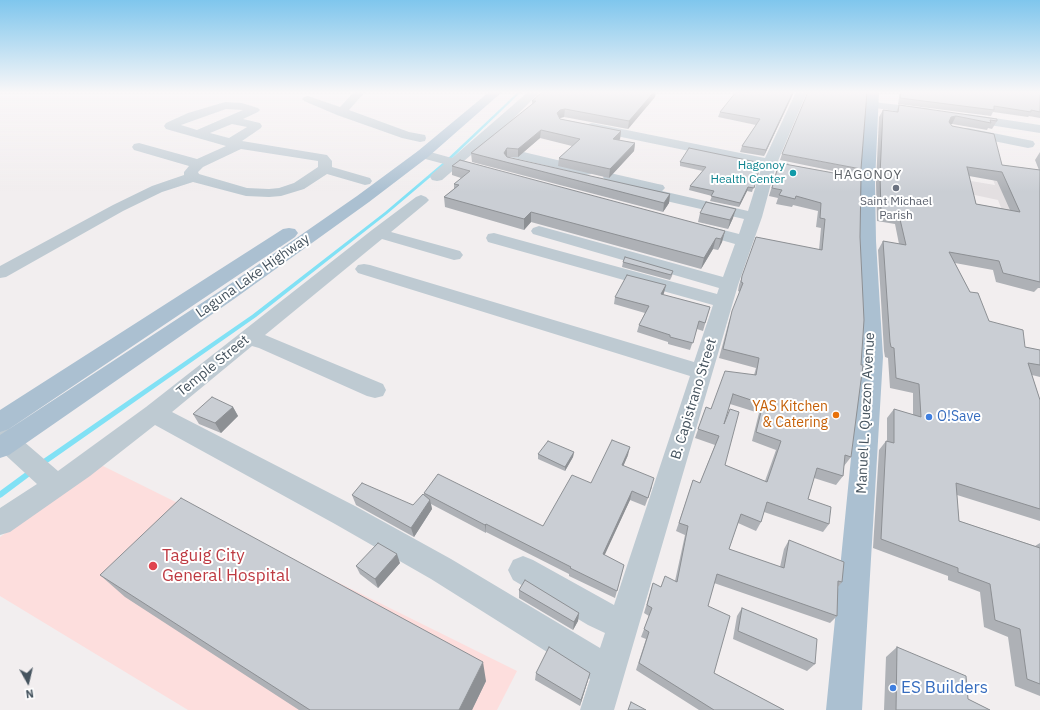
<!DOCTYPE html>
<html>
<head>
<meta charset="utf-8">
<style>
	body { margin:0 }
	#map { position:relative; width:1040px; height:710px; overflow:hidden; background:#f2eeef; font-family:"IBM Plex Sans",sans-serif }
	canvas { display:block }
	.north { position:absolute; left:8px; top:662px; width:40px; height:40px; -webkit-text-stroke:3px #fff; paint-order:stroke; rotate:172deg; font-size:11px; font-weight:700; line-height:16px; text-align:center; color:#45535e }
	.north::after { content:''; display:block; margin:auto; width:14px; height:18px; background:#45535e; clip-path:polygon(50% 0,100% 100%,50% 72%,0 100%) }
</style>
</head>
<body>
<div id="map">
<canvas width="1040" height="710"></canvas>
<div class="north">N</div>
</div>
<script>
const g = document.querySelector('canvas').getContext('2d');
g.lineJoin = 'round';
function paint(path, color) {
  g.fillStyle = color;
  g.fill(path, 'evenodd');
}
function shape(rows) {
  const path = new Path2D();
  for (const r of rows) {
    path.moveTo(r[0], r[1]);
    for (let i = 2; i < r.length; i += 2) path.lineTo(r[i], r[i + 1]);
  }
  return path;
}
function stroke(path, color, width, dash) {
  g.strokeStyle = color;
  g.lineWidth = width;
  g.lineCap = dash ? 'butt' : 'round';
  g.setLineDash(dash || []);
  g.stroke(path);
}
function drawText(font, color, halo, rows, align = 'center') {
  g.font = font + ' "IBM Plex Sans",sans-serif';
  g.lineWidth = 4;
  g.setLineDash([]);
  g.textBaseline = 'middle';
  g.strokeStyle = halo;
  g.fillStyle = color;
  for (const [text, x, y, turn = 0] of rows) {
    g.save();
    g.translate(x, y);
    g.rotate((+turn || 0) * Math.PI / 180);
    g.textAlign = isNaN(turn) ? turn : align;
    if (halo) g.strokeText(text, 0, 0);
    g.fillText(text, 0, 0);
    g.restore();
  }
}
paint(shape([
	[990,171,1040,178,1011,233,998,200,970,194,965,180,995,185]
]), '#e3dfe1');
paint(shape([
	[101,465,517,671,497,710,188,710,0,596,0,537]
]), '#fddedd');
paint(shape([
	[518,92,521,92,447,163,387,214,256,317,43,466,41,467,39,466,38,464,39,462,252,315,385,212,445,161,518,92],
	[32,468,34,469,35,471,34,473,2,497,0,498,0,491,30,469,32,468]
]), '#81e1f5');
paint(shape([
	[354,92,365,92,349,110,409,132,425,135,426,138,425,141,420,142,402,138,337,115,304,101,302,99,304,97,308,96,340,107,354,92],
	[528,92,540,92,512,120,464,161,487,167,489,170,487,173,482,174,457,167,442,180,437,181,432,180,430,177,432,174,444,164,418,157,416,154,418,151,423,150,452,158,528,92],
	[796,92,807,92,778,161,788,163,790,166,788,169,783,170,775,169,762,217,738,285,614,710,580,710,590,679,431,579,335,524,155,425,90,476,10,532,0,535,0,508,37,484,0,450,0,425,8,428,58,471,146,407,372,230,416,197,421,195,426,197,429,200,426,203,391,232,460,251,463,255,460,259,454,260,382,239,265,335,383,384,386,390,383,396,375,398,367,396,259,348,252,346,172,412,355,506,451,559,600,648,605,633,588,625,513,580,508,570,513,560,523,556,533,560,614,605,690,376,358,273,355,269,358,265,364,264,370,265,694,362,713,305,488,242,486,238,488,234,494,233,717,294,719,288,533,234,531,231,533,228,539,226,723,277,735,244,690,231,688,228,690,225,696,223,739,234,744,219,636,194,634,191,637,188,605,180,603,177,605,174,610,173,658,184,663,185,665,188,662,191,748,211,762,166,592,131,588,130,586,127,588,124,592,123,765,158,796,92],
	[225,102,242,103,258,108,260,110,258,112,243,119,260,123,262,126,261,128,242,141,327,155,332,161,332,167,370,178,372,181,370,184,365,185,327,174,304,189,281,196,269,197,246,196,193,182,162,192,123,211,6,277,0,278,0,266,113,205,152,186,184,175,184,172,189,166,134,150,132,147,134,144,139,143,197,159,226,146,166,129,164,126,166,123,188,113,225,102],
	[226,109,243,110,197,130,181,125,226,109],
	[232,124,247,127,229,138,210,133,232,124],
	[241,149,318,161,318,167,294,183,279,188,269,189,247,188,199,174,198,172,203,167,241,149],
	[873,102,927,108,931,109,933,112,931,115,927,116,869,107,867,105,869,103,873,102],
	[968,114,1040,125,1040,133,964,121,962,118,964,115,968,114],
	[968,128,1033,141,1035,144,1033,147,1028,148,964,135,962,132,964,129,968,128],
	[515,150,591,168,593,171,591,174,586,175,510,157,508,154,510,151,515,150]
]), '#becad2');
paint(shape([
	[489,92,502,92,428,157,369,202,234,299,9,455,0,458,0,435,220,291,357,196,418,151,489,92],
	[867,92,879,92,875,183,876,241,883,357,862,710,826,710,861,357,858,241,859,183,867,92],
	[289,228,295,229,298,233,295,237,9,429,0,432,0,410,283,229,289,228]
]), '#abc0d1');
paint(shape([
	[736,92,794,92,764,156,740,152,742,146,756,125,718,117,720,112],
	[900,92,1040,92,1040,118,1029,116,1028,117,993,112,991,116,898,104],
	[655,97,628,129,564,117,560,118,560,119,621,131,620,139,619,140,635,143,634,151,609,178,558,166,559,158,572,146,540,138,518,157,506,157,670,194,669,203,663,212,472,162,471,153,532,105,532,101],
	[899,105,997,121,992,129,988,128,987,130,952,124,950,124,1002,165,1039,170,1035,160,1040,152,1040,288,1038,288,1034,292,996,282,993,270,955,263,970,292,989,321,1025,347,1040,350,1040,377,1032,375,1040,400,1040,521,957,495,959,521,1035,546,1040,543,1040,696,1015,686,1008,637,984,627,980,592,948,580,948,576,873,548,879,450,886,441,887,441,887,418,894,409,913,415,913,393,890,388,888,358,885,357,884,351,878,250,883,241,899,244,895,224,877,221,876,183,879,117,883,110,896,112],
	[969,176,997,181,1010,210,976,204],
	[782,154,861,169,858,176,780,160],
	[680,162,761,163,752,192,747,191,739,207,710,201,712,196,689,190,690,186,703,171,680,166],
	[779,163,861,178,851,457,844,466,843,476,836,485,814,478,808,499,829,524,823,532,764,512,761,522,756,531,738,523,729,549,780,567,784,549,789,540,842,582,838,587,837,616,830,623,714,583,708,606,714,673,784,710,699,710,636,670,646,639,641,637,649,616,644,613,653,583,661,587,675,581,685,535,676,531,693,480,700,483,715,445,695,438,706,407,711,409,754,375,756,368,719,358,729,321,740,292,738,291,739,285,756,237,819,250,821,228,816,227,818,211,793,205,792,207,776,204,778,198,769,196],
	[730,404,759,413,752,441,776,450,765,481,725,465,724,424],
	[452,166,725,231,722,242,718,250,713,249,701,269,531,222,524,230,445,207,444,197,454,189,454,184,461,178,452,175],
	[700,213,733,218,728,229,698,222],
	[623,262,673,271,672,276,670,280,622,267],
	[666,285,663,295,710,307,703,331,697,329,690,350,668,344,668,342,637,332,639,325,645,313,614,304,615,297],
	[233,407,238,416,221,433,199,424,193,414],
	[574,452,573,457,565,471,538,459,538,454],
	[628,455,623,466,652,487,645,506,630,500,604,555,624,565,615,598,569,576,569,574,486,532,486,533,431,504,432,509,414,537,356,505,352,495,413,505,424,495,424,493,543,526,591,483],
	[400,563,378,588,360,574,356,566],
	[100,575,486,681,472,710,299,710,125,597],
	[519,590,579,613,578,621,573,630,519,598],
	[742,608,815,664,807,671,733,639,737,616],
	[897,647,968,699,990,710,884,710,886,657],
	[536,673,588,680,580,706,535,680]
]), '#aeb1b6');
paint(shape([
	[654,92,656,92,655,97,628,129,629,121],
	[793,92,794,92,764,156,766,150],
	[565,109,564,117,560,118,557,113,560,110],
	[956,116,952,124,947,125,951,117],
	[541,130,540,138,518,157,518,149],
	[621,131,620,139,613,147,613,139],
	[635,143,634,151,609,178,610,169],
	[507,148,507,157,504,162,504,153],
	[748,187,747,191,739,207,740,203],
	[670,194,669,203,663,212,664,203],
	[736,209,733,218,728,229,730,220],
	[531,212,531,222,524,230,524,219],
	[725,231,722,242,718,250,721,239],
	[716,238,713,249,701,269,704,258],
	[666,285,664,293,660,302,661,294],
	[233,407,238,416,221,433,215,423],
	[630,447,628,455,620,474,622,465],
	[574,452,573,457,565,471,565,467],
	[632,491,630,500,601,563,603,554],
	[430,500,432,509,414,537,411,528],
	[486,524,486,533,485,525],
	[397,554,400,563,378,588,375,579],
	[579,613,578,621,573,630,574,622],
	[483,662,486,681,472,710,459,710],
	[590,673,588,680,580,706,581,700]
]), '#8d9094');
const building = shape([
	[542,92,654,92,629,121,565,109,560,110,557,113,560,119,621,131,613,139,635,143,610,169,559,158,580,139,541,130,518,149,507,148,504,153,507,157,670,194,664,203,471,153,536,101,532,101,542,92],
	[736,92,793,92,766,150,742,146,760,119,720,112,736,92],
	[808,92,867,92,861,169,782,154,808,92],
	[901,92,1040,92,1040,112,1031,110,1031,112,994,106,994,110,900,98,901,92],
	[899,105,997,119,997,121,990,120,991,123,956,116,951,117,949,122,952,126,994,134,1002,165,1040,170,1040,282,1003,273,999,261,949,252,970,292,978,293,989,321,1023,330,1025,347,1040,350,1040,365,1028,363,1040,400,1040,509,956,483,959,521,1040,548,1040,684,1027,679,1020,629,995,620,990,584,958,572,958,568,881,539,886,441,894,443,894,409,921,417,919,384,896,378,894,348,891,347,890,342,883,241,906,245,899,215,881,212,880,175,883,110,898,112,899,105],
	[967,167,1002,172,1020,212,976,204,967,167],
	[689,148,761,163,754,188,748,187,740,203,711,196,714,191,690,186,706,167,680,162,689,148],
	[460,160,725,231,721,239,716,238,704,258,531,212,524,219,444,197,459,185,454,184,470,171,452,166,460,160],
	[779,163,861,178,860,237,864,320,861,365,863,365,851,457,845,455,843,476,817,468,808,499,831,507,829,524,767,502,761,522,741,514,729,549,784,568,789,540,844,562,842,582,838,581,837,616,717,574,708,606,730,616,714,673,784,710,714,710,639,663,649,632,644,629,652,608,647,605,653,583,661,587,665,576,677,582,688,526,679,523,693,480,700,483,719,436,698,429,706,407,711,409,725,371,756,375,759,358,723,349,732,311,743,283,741,282,742,276,756,237,822,250,825,219,820,218,821,203,796,196,795,199,779,195,782,190,772,188,779,163],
	[733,394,763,404,756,432,781,441,767,482,725,465,739,412,730,409,724,424,733,394],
	[706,202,736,209,730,220,700,213,706,202],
	[625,257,673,271,671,275,623,262,625,257],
	[627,275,666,285,661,294,710,307,705,323,699,321,693,343,670,337,670,335,639,325,649,306,615,297,627,275],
	[212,397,233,407,215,423,193,414,212,397],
	[612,440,630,447,622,465,654,478,648,498,632,491,603,554,624,565,617,591,570,568,571,567,486,524,485,525,424,493,438,474,543,526,572,475,591,483,612,440],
	[548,441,574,452,565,467,538,454,548,441],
	[362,483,413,505,423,494,430,500,411,528,352,495,362,483],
	[181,498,483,662,459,710,310,710,100,575,181,498],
	[378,543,397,554,375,579,356,566,378,543],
	[525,580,579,613,574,622,519,590,525,580],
	[742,608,817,639,815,664,738,631,742,608],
	[549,647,590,673,581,700,536,673,549,647],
	[897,647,966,676,968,699,990,710,896,710,897,647],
	[631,702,646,710,628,710,631,702]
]);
paint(building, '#caced4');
stroke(building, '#8d9094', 1);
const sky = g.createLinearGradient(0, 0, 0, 192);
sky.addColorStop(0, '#7fc6ed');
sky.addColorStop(0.48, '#f9f7f8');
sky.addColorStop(1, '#f9f7f800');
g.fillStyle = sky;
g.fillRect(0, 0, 1040, 192);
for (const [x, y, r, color] of [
	[793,173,4,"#0f9aa8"],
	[896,188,4,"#6b7280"],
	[836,415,4,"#e8710a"],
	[929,417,4,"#3f7fe0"],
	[153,566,5,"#e0444e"],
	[893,688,4,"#3f7fe0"]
]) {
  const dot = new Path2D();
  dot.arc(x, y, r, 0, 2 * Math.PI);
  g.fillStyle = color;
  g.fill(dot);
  stroke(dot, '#fff', 1.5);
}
drawText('12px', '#0d838f', '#fff', [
	["Hagonoy",785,166],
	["Health Center",785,180]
], 'right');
drawText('12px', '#5b616d', '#fff', [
	["Saint Michael",896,202],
	["Parish",896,216]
]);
g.letterSpacing = '1px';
drawText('13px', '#5a5f65', '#fff', [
	["HAGONOY",868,175]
]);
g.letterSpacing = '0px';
drawText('14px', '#45535e', '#fff', [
	["Laguna Lake Highway",253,276,-35],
	["Temple Street",213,366,-39],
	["B. Capistrano Street",694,399,-73],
	["Manuel L. Quezon Avenue",866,413,-87]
]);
drawText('14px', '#c56008', '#fff', [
	["YAS Kitchen",828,407],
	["& Catering",828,423]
], 'right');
drawText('14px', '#366cbe', '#fff', [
	["O!Save",937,417]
], 'left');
drawText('17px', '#be3a42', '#fff', [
	["Taguig City",162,556],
	["General Hospital",162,576]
], 'left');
drawText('17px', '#366cbe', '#fff', [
	["ES Builders",901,688]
], 'left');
</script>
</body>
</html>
